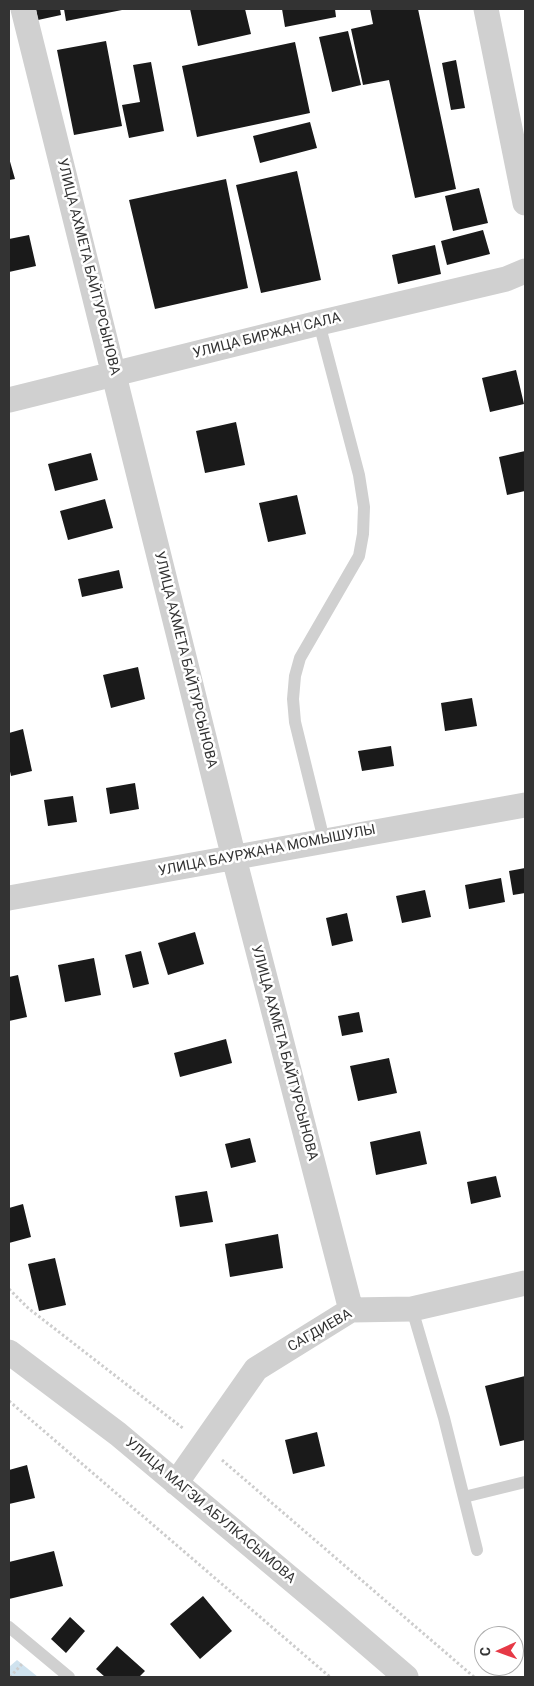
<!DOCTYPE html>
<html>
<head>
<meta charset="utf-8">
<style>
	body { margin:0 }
	#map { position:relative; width:534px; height:1686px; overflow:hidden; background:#fff; font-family:Roboto,sans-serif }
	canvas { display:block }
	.frame { position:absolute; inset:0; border:10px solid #333; pointer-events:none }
	.north { position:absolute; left:474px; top:1626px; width:50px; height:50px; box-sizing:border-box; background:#fff; border:1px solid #adadad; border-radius:50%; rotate:268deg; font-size:14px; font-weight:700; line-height:20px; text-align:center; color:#333 }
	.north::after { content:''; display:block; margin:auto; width:18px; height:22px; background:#e63946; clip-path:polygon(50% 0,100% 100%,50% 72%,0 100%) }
</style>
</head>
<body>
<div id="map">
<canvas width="534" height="1686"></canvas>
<div class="frame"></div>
<div class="north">С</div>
</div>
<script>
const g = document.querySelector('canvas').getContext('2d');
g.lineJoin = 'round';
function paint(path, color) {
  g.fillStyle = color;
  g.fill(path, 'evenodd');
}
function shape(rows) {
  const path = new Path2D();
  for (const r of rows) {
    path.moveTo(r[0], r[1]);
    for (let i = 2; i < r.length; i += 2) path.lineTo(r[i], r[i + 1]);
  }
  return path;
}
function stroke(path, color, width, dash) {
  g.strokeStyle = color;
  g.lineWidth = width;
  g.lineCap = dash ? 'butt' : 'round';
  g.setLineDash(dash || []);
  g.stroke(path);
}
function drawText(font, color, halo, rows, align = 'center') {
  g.font = font + ' Roboto,sans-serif';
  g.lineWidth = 5;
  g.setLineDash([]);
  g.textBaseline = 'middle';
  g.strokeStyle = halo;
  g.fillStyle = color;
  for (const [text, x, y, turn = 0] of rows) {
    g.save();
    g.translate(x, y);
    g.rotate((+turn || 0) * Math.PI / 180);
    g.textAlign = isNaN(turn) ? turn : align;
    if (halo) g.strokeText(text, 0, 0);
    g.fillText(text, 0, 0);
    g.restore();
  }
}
paint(shape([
	[17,1660,22,1664,38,1677,9,1677,9,1667]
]), '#cfe2ee');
paint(shape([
	[36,9,60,9,61,15,38,20],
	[64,9,122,9,122,10,66,21],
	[190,9,245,9,251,34,198,46],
	[282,9,335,9,336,17,285,27],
	[370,9,418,9,456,189,415,198,389,80,363,85,351,29,373,24],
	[348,31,361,85,332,92,319,37],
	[106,41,122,126,74,135,57,50],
	[295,42,310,113,197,137,182,66],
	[456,60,465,108,451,110,442,63],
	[151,62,164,131,129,138,122,105,140,102,133,65],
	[310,122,317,148,260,163,253,136],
	[9,158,15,179,9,180],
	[297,171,321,280,261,293,236,185],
	[226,179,248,288,155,309,129,200],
	[479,188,488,223,453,231,445,196],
	[483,230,490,254,447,265,441,241],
	[29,235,36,266,9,272,9,239],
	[435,245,441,274,398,284,392,255],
	[516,370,524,404,490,412,482,378],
	[236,422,245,465,205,473,196,431],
	[525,451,525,491,507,495,499,457],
	[91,453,98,480,55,491,48,464],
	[297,495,306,534,268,542,259,503],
	[105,499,113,528,68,540,60,511],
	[119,570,123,588,82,597,78,579],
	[138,667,145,699,111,708,103,675],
	[472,698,477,726,445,731,441,703],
	[23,729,32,771,11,776,9,767,9,733],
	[391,746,394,766,362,771,358,751],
	[135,783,139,809,110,814,106,788],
	[73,796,77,822,48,826,44,800],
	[525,868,525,893,513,895,509,871],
	[501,878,505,902,469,909,465,885],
	[425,890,431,917,402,923,396,896],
	[347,913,353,941,332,946,326,918],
	[195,932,204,964,168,975,158,943],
	[141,951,149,984,133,988,125,955],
	[94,958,101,995,65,1002,58,965],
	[18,975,27,1017,9,1021,9,977],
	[359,1012,363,1032,342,1036,338,1016],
	[226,1039,232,1063,180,1077,174,1053],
	[389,1058,397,1093,358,1101,350,1066],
	[420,1131,427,1164,376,1175,370,1142],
	[250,1138,256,1162,231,1168,225,1144],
	[496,1176,501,1197,471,1204,467,1182],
	[207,1191,213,1222,180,1227,175,1196],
	[23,1204,31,1237,9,1243,9,1208],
	[278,1234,283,1268,230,1277,225,1244],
	[55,1258,66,1305,39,1311,28,1264],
	[525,1376,525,1440,500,1446,485,1386],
	[317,1432,325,1466,293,1474,285,1440],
	[27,1465,35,1498,9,1504,9,1470],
	[54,1551,63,1586,9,1599,9,1562],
	[203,1596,232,1631,200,1659,170,1624],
	[70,1617,85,1631,66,1653,51,1639],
	[117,1646,145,1671,139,1677,105,1677,96,1669]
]), '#1a1a1a');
stroke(shape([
	[9,1289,28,1308,184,1429],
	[9,1401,330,1677],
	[222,1460,474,1677],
	[10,1677,22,1664]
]), '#cdcdcd', 3, [2.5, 2.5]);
stroke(shape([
	[319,323,359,475,364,507,363,534,359,556,300,658,295,676,293,699,295,722,324,840],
	[412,1309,444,1418,477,1550],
	[464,1497,525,1482],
	[9,1627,69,1677]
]), '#d0d0d0', 12);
stroke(shape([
	[23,9,234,858,351,1310],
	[486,9,525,203],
	[9,400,319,323,506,279,525,271],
	[9,898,525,805],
	[9,1352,118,1434,335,1616,406,1677],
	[176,1483,256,1369,351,1310,412,1309,525,1283]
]), '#d0d0d0', 25);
drawText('14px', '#333', '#fff', [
	["УЛИЦА АХМЕТА БАЙТУРСЫНОВА",88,267,76],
	["УЛИЦА БИРЖАН САЛА",267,336,-14],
	["УЛИЦА АХМЕТА БАЙТУРСЫНОВА",185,660,76],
	["УЛИЦА БАУРЖАНА МОМЫШУЛЫ",267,851,-11],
	["УЛИЦА АХМЕТА БАЙТУРСЫНОВА",284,1053,75],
	["САГДИЕВА",320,1331,-30],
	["УЛИЦА МАГЗИ АБУЛКАСЫМОВА",210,1511,40]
]);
</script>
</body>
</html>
